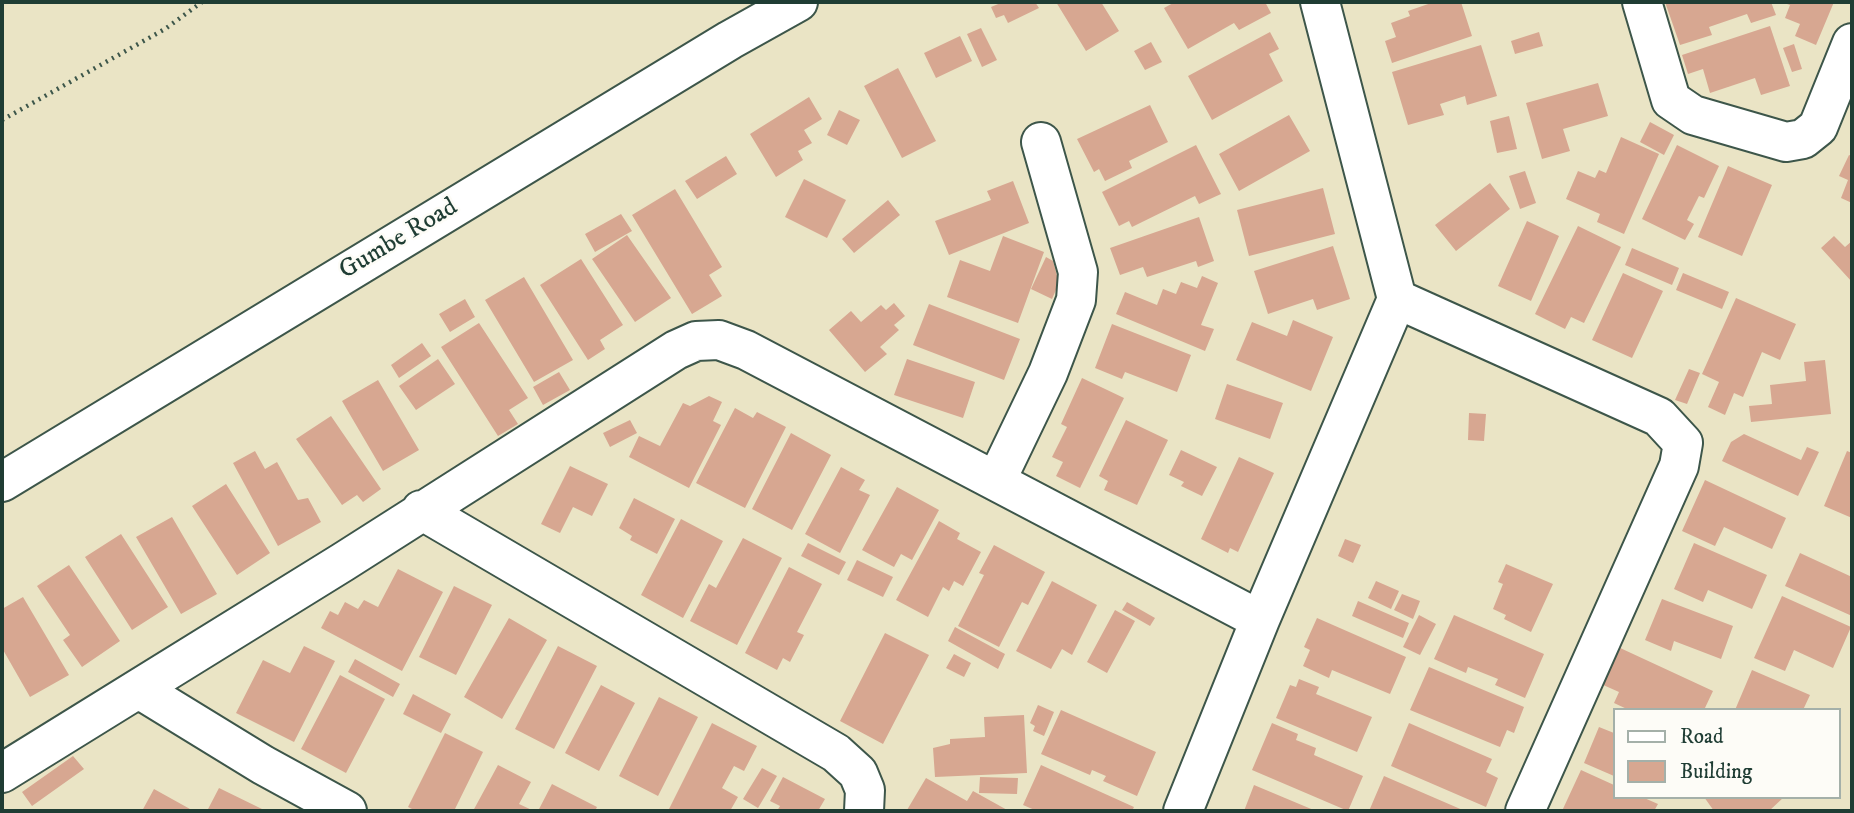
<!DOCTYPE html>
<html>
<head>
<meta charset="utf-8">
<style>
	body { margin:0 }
	#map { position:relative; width:1854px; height:813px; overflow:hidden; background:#eae4c5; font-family:"IM FELL DW Pica",serif }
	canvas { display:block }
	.frame { position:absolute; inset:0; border:4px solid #1f3d34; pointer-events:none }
	.legend { position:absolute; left:1613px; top:708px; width:228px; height:91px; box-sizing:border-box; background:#fdfcf7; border:2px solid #a4b0a9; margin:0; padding:9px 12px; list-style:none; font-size:21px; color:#1f3d34 }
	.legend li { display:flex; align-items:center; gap:14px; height:35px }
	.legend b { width:35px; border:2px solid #a4b0a9 }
</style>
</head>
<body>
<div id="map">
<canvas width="1854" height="813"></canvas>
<div class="frame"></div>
<ul class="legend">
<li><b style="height:9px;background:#fff"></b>Road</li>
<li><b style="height:19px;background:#d7a791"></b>Building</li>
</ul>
</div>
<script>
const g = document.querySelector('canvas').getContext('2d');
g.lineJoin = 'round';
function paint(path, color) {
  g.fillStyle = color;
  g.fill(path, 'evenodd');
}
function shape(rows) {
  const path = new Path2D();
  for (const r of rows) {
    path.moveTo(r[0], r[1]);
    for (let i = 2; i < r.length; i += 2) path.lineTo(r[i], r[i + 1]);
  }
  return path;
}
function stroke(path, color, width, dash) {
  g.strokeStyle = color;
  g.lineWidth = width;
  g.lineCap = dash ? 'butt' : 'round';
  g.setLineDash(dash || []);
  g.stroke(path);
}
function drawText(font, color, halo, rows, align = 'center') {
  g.font = font + ' "IM FELL DW Pica",serif';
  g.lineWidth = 5;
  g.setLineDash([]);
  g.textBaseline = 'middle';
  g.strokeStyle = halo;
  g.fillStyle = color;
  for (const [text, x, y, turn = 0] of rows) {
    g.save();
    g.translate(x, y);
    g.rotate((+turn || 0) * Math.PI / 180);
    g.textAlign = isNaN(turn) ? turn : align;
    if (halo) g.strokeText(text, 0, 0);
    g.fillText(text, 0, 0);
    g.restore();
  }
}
paint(shape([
	[1003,2,1035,2,1039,8,1008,23,1004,15,996,18,991,7],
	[1056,2,1101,2,1119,31,1086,51],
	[1175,2,1265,2,1271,13,1239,30,1234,23,1188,49,1164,8],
	[1434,2,1461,2,1472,36,1392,63,1385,41,1396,37,1391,23,1410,16,1408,11],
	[1665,2,1771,2,1776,15,1751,23,1747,14,1709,27,1712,35,1680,45],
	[1781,2,1834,2,1816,45,1795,36,1800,24,1785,18,1790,5],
	[1770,26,1790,86,1761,95,1755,78,1710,93,1703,69,1688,74,1682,55],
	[981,28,997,60,982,67,967,34],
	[1270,32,1279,49,1269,54,1283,81,1212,120,1188,76],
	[1539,32,1543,46,1515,54,1511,41],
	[960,36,972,61,936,78,924,53],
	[1151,42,1162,62,1145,70,1134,51],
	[1794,44,1802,69,1792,72,1783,48],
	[1481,45,1497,96,1467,105,1465,96,1440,104,1444,115,1408,125,1392,72],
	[898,68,936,141,902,158,864,86],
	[1598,83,1608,116,1563,129,1570,151,1542,159,1526,103],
	[809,97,822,119,804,130,812,143,798,151,803,160,776,177,750,134],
	[1150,105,1168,142,1129,161,1132,168,1105,181,1099,169,1094,172,1077,139],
	[839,110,860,120,847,145,827,135],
	[1289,115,1310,151,1239,191,1219,154],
	[1509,116,1517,149,1497,153,1490,121],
	[1650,122,1674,135,1664,155,1640,142],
	[1621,137,1659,154,1624,234,1597,222,1600,214,1566,199,1578,171,1595,178,1599,170,1606,173],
	[1196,145,1221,194,1199,204,1195,196,1132,227,1129,221,1119,226,1102,192],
	[1677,145,1719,166,1704,198,1699,196,1687,220,1694,224,1685,240,1642,219],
	[1849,155,1852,156,1852,203,1841,198,1848,180,1839,176],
	[726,156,737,174,697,199,685,181],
	[1728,166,1772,185,1742,256,1698,237],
	[1525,171,1536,203,1520,209,1509,176],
	[804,179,846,200,827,238,785,217],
	[1013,181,1029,223,949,255,935,221,991,200,987,191],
	[1490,183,1510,209,1456,251,1435,225],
	[1323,188,1335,234,1249,256,1237,210],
	[675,189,722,267,709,275,722,296,692,314,632,215],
	[888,200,900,215,854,253,842,239],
	[621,214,632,231,595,252,585,234],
	[1199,217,1214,261,1198,267,1196,261,1147,277,1143,267,1120,275,1110,248],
	[1527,221,1559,236,1531,301,1498,286],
	[1578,226,1621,247,1584,323,1571,317,1565,329,1535,314],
	[627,235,671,298,635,322,592,259],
	[1003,236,1044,252,1018,323,947,297,960,260,990,271],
	[1834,236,1845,247,1852,241,1852,282,1821,248],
	[1333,246,1350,299,1317,310,1313,299,1268,314,1254,271],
	[1632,248,1679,268,1672,285,1625,265],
	[1046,257,1053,261,1059,283,1052,299,1031,289],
	[581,259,623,325,600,340,605,349,588,360,540,285],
	[1623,273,1663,291,1632,358,1592,340],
	[1683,273,1729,292,1722,309,1676,290],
	[1202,276,1218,283,1201,325,1214,329,1205,351,1116,314,1125,292,1157,305,1163,289,1176,294,1181,282,1197,288],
	[524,277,573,360,534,382,485,300],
	[1736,298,1796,324,1780,360,1762,352,1743,397,1734,393,1725,415,1708,407,1719,382,1702,374],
	[465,299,475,317,450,332,439,314],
	[894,303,905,316,894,325,899,330,880,347,887,354,865,372,829,330,851,311,861,322,881,305,886,310],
	[929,304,1020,339,1004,380,913,345],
	[1293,320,1333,337,1311,391,1236,360,1252,322,1287,336],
	[479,323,528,398,509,410,518,424,498,436,441,347],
	[1112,324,1191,355,1177,392,1125,372,1122,379,1095,368],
	[422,343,431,356,399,378,391,365],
	[438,359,455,384,416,410,399,386],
	[907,359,975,382,963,418,894,395],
	[1825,360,1831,414,1751,422,1749,406,1772,404,1770,385,1806,381,1804,362],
	[1689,369,1700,373,1687,404,1675,400],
	[559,372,570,390,543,405,533,387],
	[1082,378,1124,398,1080,488,1056,476,1063,462,1052,457,1067,427,1061,424],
	[378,380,419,450,383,471,342,401],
	[1227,384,1283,403,1270,439,1215,419],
	[709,396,722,402,713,421,721,425,689,488,629,457,639,436,660,446,683,403,690,406],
	[735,408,753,418,757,412,786,427,745,508,696,483],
	[1469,413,1486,414,1484,441,1468,440],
	[331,416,381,489,363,502,357,495,342,505,296,439],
	[630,420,637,433,610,447,603,433],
	[1126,420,1168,440,1137,505,1104,490,1108,481,1099,476],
	[791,433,831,455,792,530,752,509],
	[1744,434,1801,460,1807,447,1819,452,1798,496,1722,461,1731,442],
	[1181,450,1217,467,1202,496,1181,486,1184,482,1169,475],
	[255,451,265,469,277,462,298,500,308,498,321,522,278,546,233,463],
	[1847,451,1852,453,1852,518,1824,506],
	[1239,457,1274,473,1238,552,1230,548,1228,553,1201,539],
	[570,466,608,484,592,516,573,507,560,533,541,524],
	[841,467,865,480,859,490,870,495,840,553,805,534],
	[1705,480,1786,518,1772,549,1724,527,1715,546,1682,531],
	[226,484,270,553,237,575,192,506],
	[897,487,939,510,912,560,901,554,894,567,862,550],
	[634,498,675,519,657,554,630,540,632,536,619,528],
	[172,517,217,594,181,614,136,537],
	[681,519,723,541,683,618,641,595],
	[939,521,960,533,957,539,981,552,963,586,954,581,949,591,943,587,928,617,896,600],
	[121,534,168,607,132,630,85,557],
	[743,538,782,558,737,645,690,621,709,584,716,588],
	[1345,539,1361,545,1353,563,1338,556],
	[808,543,846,562,839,575,801,556],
	[1694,543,1767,575,1752,609,1708,590,1703,602,1674,589],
	[994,545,1045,572,1028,605,1022,602,999,647,958,626,984,575,979,573],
	[1800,553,1852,577,1852,616,1785,586],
	[857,560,893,577,883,597,847,580],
	[1506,564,1553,584,1531,632,1504,619,1506,615,1493,609,1503,584,1498,582],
	[69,565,120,641,82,667,63,640,70,635,37,586],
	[789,567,822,584,797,632,804,635,790,662,783,658,777,670,745,653],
	[398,569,443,592,402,671,321,628,330,611,338,615,345,602,358,609,364,600,378,607],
	[1052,581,1097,605,1072,655,1062,649,1051,669,1016,651],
	[1376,581,1399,591,1391,609,1368,598],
	[454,586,492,605,456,675,419,657],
	[1402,594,1420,601,1413,619,1394,610],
	[1782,596,1851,627,1833,668,1794,650,1785,671,1754,658],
	[23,597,69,675,30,697,2,648,2,609],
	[1662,599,1733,626,1721,659,1674,641,1671,651,1645,640],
	[1358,601,1409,623,1403,638,1352,616],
	[1127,602,1155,618,1150,626,1122,610],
	[1115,610,1135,621,1107,673,1087,662],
	[1419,615,1436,624,1420,655,1403,647],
	[1454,615,1544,654,1525,698,1495,685,1498,679,1468,667,1466,673,1434,659],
	[509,618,547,640,502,719,464,697],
	[1317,618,1406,657,1390,694,1332,670,1329,678,1303,666,1310,650,1304,647],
	[955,627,1005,654,998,669,948,641],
	[885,633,929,655,883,744,840,721],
	[304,646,335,661,294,742,236,713,263,660,290,673],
	[558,646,597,666,554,749,515,729],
	[1618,647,1713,691,1704,710,1629,710,1614,703,1619,692,1601,684],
	[954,654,971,663,964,677,946,668],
	[355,659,400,684,393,697,348,672],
	[1429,667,1524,707,1514,733,1507,730,1500,747,1410,710],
	[1752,670,1810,695,1803,710,1735,710],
	[340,675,385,699,346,773,301,749],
	[1299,679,1319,687,1316,694,1372,717,1357,752,1276,718,1290,685,1296,687],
	[601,685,635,703,599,771,565,753],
	[413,694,451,714,441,733,403,714],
	[659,697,698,717,658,796,619,776],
	[1038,705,1054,712,1044,736,1033,731,1035,726,1030,723],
	[1061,710,1156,752,1137,796,1103,781,1106,776,1092,770,1090,775,1041,754],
	[1024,715,1027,773,935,777,933,748,950,744,950,739,985,737,984,717],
	[712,723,757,746,744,771,734,766,722,788,738,797,730,811,668,811],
	[1272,723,1298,734,1296,740,1316,748,1314,755,1363,776,1348,811,1252,770],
	[1409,723,1492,759,1486,772,1498,778,1486,807,1391,766],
	[1599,727,1614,733,1614,776,1584,763],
	[445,733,483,752,454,811,416,811,408,807],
	[73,756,84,769,32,806,22,792],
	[498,765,531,782,519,804,534,811,473,811],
	[1041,765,1134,807,1132,811,1037,811,1023,805],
	[762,768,777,776,758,808,743,799],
	[1581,770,1614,785,1614,797,1642,797,1658,804,1654,811,1562,811],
	[1384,776,1465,811,1369,811],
	[783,777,825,799,818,811,777,811,780,806,770,801],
	[980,777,1018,778,1017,794,979,793],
	[926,778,967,801,973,791,1009,811,910,811,907,810],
	[552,784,597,807,595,811,538,811],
	[1254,785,1316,811,1244,811],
	[219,788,262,809,261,811,207,811],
	[154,789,190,809,189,811,142,811],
	[1704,797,1784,797,1769,811,1714,811]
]), '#d7a791');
const minor = shape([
	[1642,2,1671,100,1693,115,1786,142,1803,139,1818,127,1852,43],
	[1397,299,1659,417,1683,443,1679,466,1525,811],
	[996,481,1048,373,1076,300,1078,272,1041,142],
	[2,482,730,40,798,2],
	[421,510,836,753,858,773,865,790,864,811],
	[139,689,263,765,347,811],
	[2,773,343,562,676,350,696,341,719,340,746,350,1260,620],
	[1183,811,1260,620,1397,299,1320,2]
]);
stroke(minor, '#3d564a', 42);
stroke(shape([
	[2,120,165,29,202,2]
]), '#3d564a', 4.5, [2, 5]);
stroke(minor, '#fff', 38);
drawText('26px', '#1f3d34', '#fdfcf7', [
	["Gumbe Road",399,240,-31]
]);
</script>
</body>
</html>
